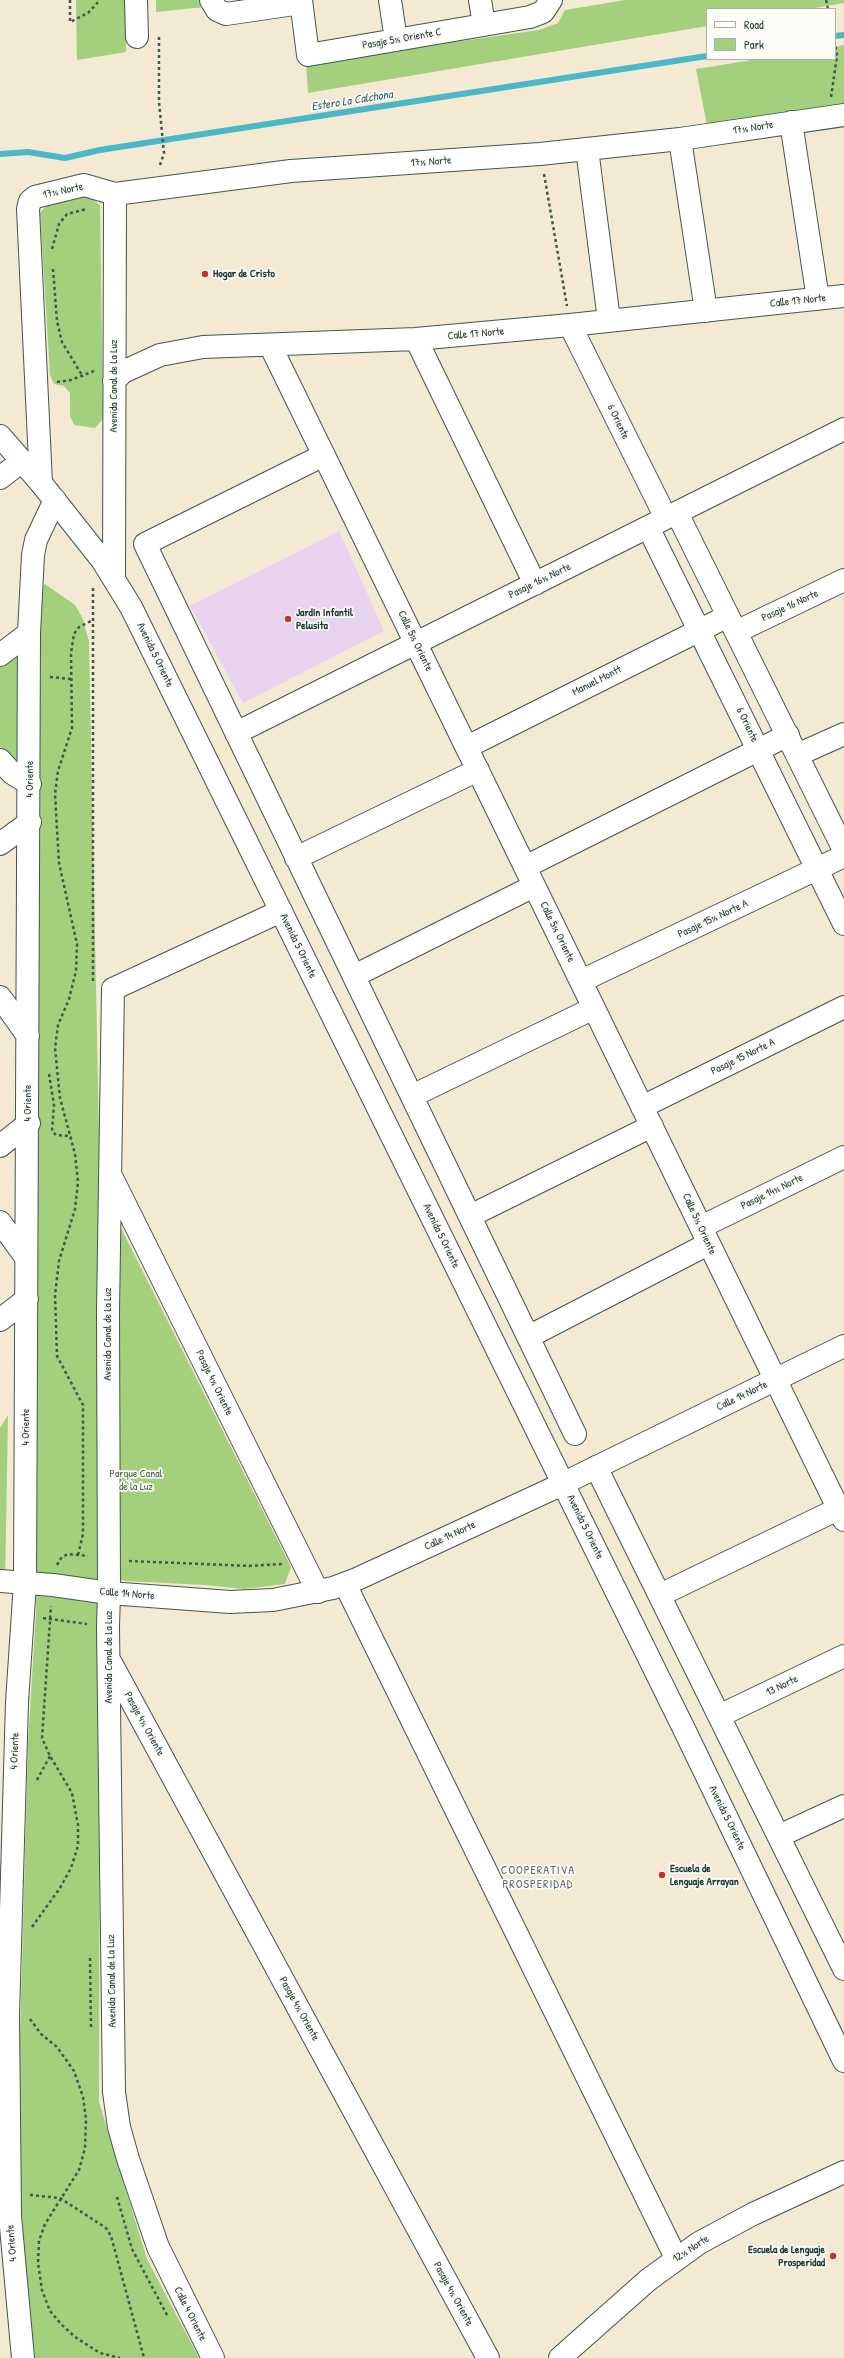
<!DOCTYPE html>
<html>
<head>
<meta charset="utf-8">
<style>
	body { margin:0 }
	#map { position:relative; width:844px; height:2358px; overflow:hidden; background:#f4e9d3; font-family:"Patrick Hand",sans-serif }
	canvas { display:block }
	.legend { position:absolute; left:706px; top:8px; width:130px; height:52px; box-sizing:border-box; background:#fdfcf7; border:1px solid #a4b0a9; margin:0; padding:5px 7px; list-style:none; font-size:12px; color:#1f3d34 }
	.legend li { display:flex; align-items:center; gap:8px; height:20px }
	.legend b { width:20px; border:1px solid #a4b0a9 }
</style>
</head>
<body>
<div id="map">
<canvas width="844" height="2358"></canvas>
<ul class="legend">
<li><b style="height:5px;background:#fff"></b>Road</li>
<li><b style="height:11px;background:#a4cf7c"></b>Park</li>
</ul>
</div>
<script>
const g = document.querySelector('canvas').getContext('2d');
g.lineJoin = 'round';
function paint(path, color) {
  g.fillStyle = color;
  g.fill(path, 'evenodd');
}
function shape(rows) {
  const path = new Path2D();
  for (const r of rows) {
    path.moveTo(r[0], r[1]);
    for (let i = 2; i < r.length; i += 2) path.lineTo(r[i], r[i + 1]);
  }
  return path;
}
function stroke(path, color, width, dash) {
  g.strokeStyle = color;
  g.lineWidth = width;
  g.lineCap = dash ? 'butt' : 'round';
  g.setLineDash(dash || []);
  g.stroke(path);
}
function drawText(font, color, halo, rows, align = 'center') {
  g.font = font + ' "Patrick Hand",sans-serif';
  g.lineWidth = 3.5;
  g.setLineDash([]);
  g.textBaseline = 'middle';
  g.strokeStyle = halo;
  g.fillStyle = color;
  for (const [text, x, y, turn = 0] of rows) {
    g.save();
    g.translate(x, y);
    g.rotate((+turn || 0) * Math.PI / 180);
    g.textAlign = isNaN(turn) ? turn : align;
    if (halo) g.strokeText(text, 0, 0);
    g.fillText(text, 0, 0);
    g.restore();
  }
}
paint(shape([
	[339,531,384,631,243,703,190,606]
]), '#e7d2ef');
paint(shape([
	[76,0,125,0,126,52,77,60],
	[156,0,204,0,205,7,156,12],
	[626,0,844,0,844,3,808,9,707,9,707,26,308,93,306,63,539,30,558,23,565,10],
	[844,45,844,105,707,125,696,69,759,59,835,59,835,47],
	[88,196,100,205,103,419,95,428,74,425,70,416,70,393,64,386,54,384,50,375,40,213,47,205],
	[45,584,75,605,82,617,89,641,100,1186,291,1567,285,1584,244,1589,205,1585,126,1581,100,1577,99,2102,147,2259,199,2358,33,2358,21,2208,19,2074,28,1743,36,1612,40,591],
	[22,649,22,762,15,766,0,746,0,662],
	[8,1415,5,1585,0,1585,0,1428]
]), '#a4cf7c');
stroke(shape([
	[835,36,844,35],
	[0,154,28,152,65,158,100,150,707,56]
]), '#4ab8c5', 6);
const minor = shape([
	[136,0,137,37],
	[211,0,217,10,226,14,301,3],
	[301,0,308,55,530,17,543,12,551,0],
	[390,0,396,40],
	[480,0,484,25],
	[791,122,818,299],
	[680,139,706,311],
	[587,149,609,320],
	[570,325,666,518],
	[416,339,535,584],
	[270,345,844,1520],
	[114,381,123,372,160,355,203,347,416,339,570,325,844,296],
	[324,455,145,544,575,1434],
	[0,478,22,461],
	[41,483,28,209,30,201,35,197,84,185,115,194,291,171,540,154,680,139,844,115],
	[677,513,844,850],
	[648,527,844,924],
	[114,578,115,194],
	[736,632,844,580],
	[0,655,29,633],
	[236,733,844,429],
	[467,747,728,616],
	[797,755,844,734],
	[0,760,12,773,30,784],
	[0,844,30,822],
	[296,858,478,770],
	[525,867,788,735],
	[354,976,534,886],
	[581,981,844,856],
	[0,997,28,1036],
	[412,1096,594,1008],
	[642,1107,844,1007],
	[0,1146,29,1123],
	[111,1176,318,1592],
	[470,1216,652,1126],
	[0,1222,25,1256],
	[701,1227,844,1157],
	[0,1320,27,1299],
	[528,1337,708,1244],
	[596,1467,844,1969],
	[345,1584,676,2258],
	[660,1595,838,1509],
	[111,1663,488,2358],
	[719,1716,844,1656],
	[779,1836,844,1806],
	[23,2358,10,2216,8,2015,17,1702,25,1583,29,633,33,555,36,540,55,500],
	[213,2358,158,2247,128,2159,119,2127,114,2092,108,1627,109,1593,108,1311,113,989,281,911],
	[560,2358,648,2280,699,2243,753,2214,844,2172]
]);
const tertiary = shape([
	[0,436,41,483,102,560,131,607,685,1731,844,2061],
	[0,1581,53,1585,109,1593,230,1602,273,1600,333,1588,357,1579,554,1488,844,1346]
]);
stroke(minor, '#3f574c', 24);
stroke(tertiary, '#3f574c', 24);
stroke(shape([
	[70,0,70,22,88,13,100,0],
	[826,0,828,9],
	[159,37,159,102,164,153,159,168],
	[831,97,837,56,835,44],
	[544,174,567,306],
	[52,249,59,224,67,214,87,209],
	[53,269,57,321,62,342,83,377],
	[57,382,71,380,94,371],
	[50,677,71,679],
	[93,981,93,586],
	[49,1074,54,1105,52,1131,56,1135,70,1136],
	[78,1555,83,1534,83,1405,57,1356,55,1295,59,1261,75,1209,78,1182,75,1154,60,1098,55,1048,58,1025,69,999,76,971,77,944,59,863,55,794,58,771,72,728,71,653,74,634,79,627,93,620],
	[129,1561,249,1566,282,1564],
	[57,1565,62,1557,68,1554,88,1556],
	[43,1618,87,1624],
	[37,1780,50,1756],
	[32,1927,60,1888,71,1868,78,1846,78,1825,72,1793,50,1756,42,1738,51,1606],
	[90,1958,91,2029],
	[30,2019,41,2034,57,2047,74,2071,83,2097,86,2119,85,2148,79,2170,45,2224,39,2241,38,2263,42,2290,50,2311,61,2324,75,2337,100,2353,120,2358],
	[30,2195,60,2198,106,2228,111,2236,144,2358],
	[117,2197,132,2249,168,2317]
]), '#3f574c', 2.5, [3, 3]);
stroke(minor, '#fff', 22);
stroke(tertiary, '#fff', 22);
for (const [x, y, r, color] of [
	[205,274,4,"#c8321e"],
	[288,619,4,"#c8321e"],
	[662,1875,4,"#c8321e"],
	[833,2256,4,"#c8321e"]
]) {
  const dot = new Path2D();
  dot.arc(x, y, r, 0, 2 * Math.PI);
  g.fillStyle = color;
  g.fill(dot);
  stroke(dot, '#fdfcf7', 1.5);
}
drawText('11px', '#1f3d34', '#fdfcf7', [
	["Pasaje 5½ Oriente C",402,39,-10],
	["17½ Norte",753,128,-9],
	["17½ Norte",431,162,-4],
	["17½ Norte",63,191,-12],
	["Calle 17 Norte",798,301,-6],
	["Calle 17 Norte",476,334,-5],
	["Avenida Canal de La Luz",114,386,-90],
	["6 Oriente",618,422,64],
	["Pasaje 16½ Norte",540,581,-26],
	["Pasaje 16 Norte",790,606,-25],
	["Calle 5½ Oriente",415,641,64],
	["Avenida 5 Oriente",155,655,64],
	["Manuel Montt",597,681,-27],
	["6 Oriente",747,725,64],
	["4 Oriente",30,779,-90],
	["Pasaje 15½ Norte A",713,919,-25],
	["Calle 5½ Oriente",557,932,64],
	["Avenida 5 Oriente",298,946,64],
	["Pasaje 15 Norte A",743,1057,-26],
	["4 Oriente",28,1103,-90],
	["Pasaje 14½ Norte",772,1192,-26],
	["Calle 5½ Oriente",699,1224,65],
	["Avenida 5 Oriente",441,1236,64],
	["Avenida Canal de La Luz",108,1334,-90],
	["Pasaje 4½ Oriente",214,1383,64],
	["Calle 14 Norte",742,1396,-26],
	["4 Oriente",26,1427,-90],
	["Avenida 5 Oriente",585,1527,64],
	["Calle 14 Norte",450,1536,-25],
	["Calle 14 Norte",127,1594,5],
	["Avenida Canal de La Luz",109,1657,-90],
	["13 Norte",782,1686,-26],
	["Pasaje 4½ Oriente",144,1724,61],
	["4 Oriente",15,1751,-88],
	["Avenida 5 Oriente",727,1818,64],
	["Avenida Canal de La Luz",112,1981,-91],
	["Pasaje 4½ Oriente",299,2009,61],
	["4 Oriente",12,2243,-95],
	["12½ Norte",691,2249,-33],
	["Pasaje 4½ Oriente",453,2294,61],
	["Calle 4 Oriente",190,2314,63]
]);
drawText('bold 11px', '#1f3d34', '#fdfcf7', [
	["Hogar de Cristo",213,274],
	["Jardín Infantil",296,613],
	["Pelusita",296,626],
	["Escuela de",670,1869],
	["Lenguaje Arrayan",670,1882],
	["Escuela de Lenguaje",825,2250,"right"],
	["Prosperidad",825,2263,"right"]
], 'left');
drawText('11px', '#406246', '#fdfcf7', [
	["Parque Canal",136,1474],
	["de la Luz",136,1487]
]);
drawText('italic 12px', '#2c6260', '#fdfcf7', [
	["Estero La Calchona",352,101,-9]
]);
g.letterSpacing = '1px';
drawText('12px', '#5a6775', '#fdfcf7', [
	["COOPERATIVA",538,1871],
	["PROSPERIDAD",538,1885]
]);
g.letterSpacing = '0px';
</script>
</body>
</html>
